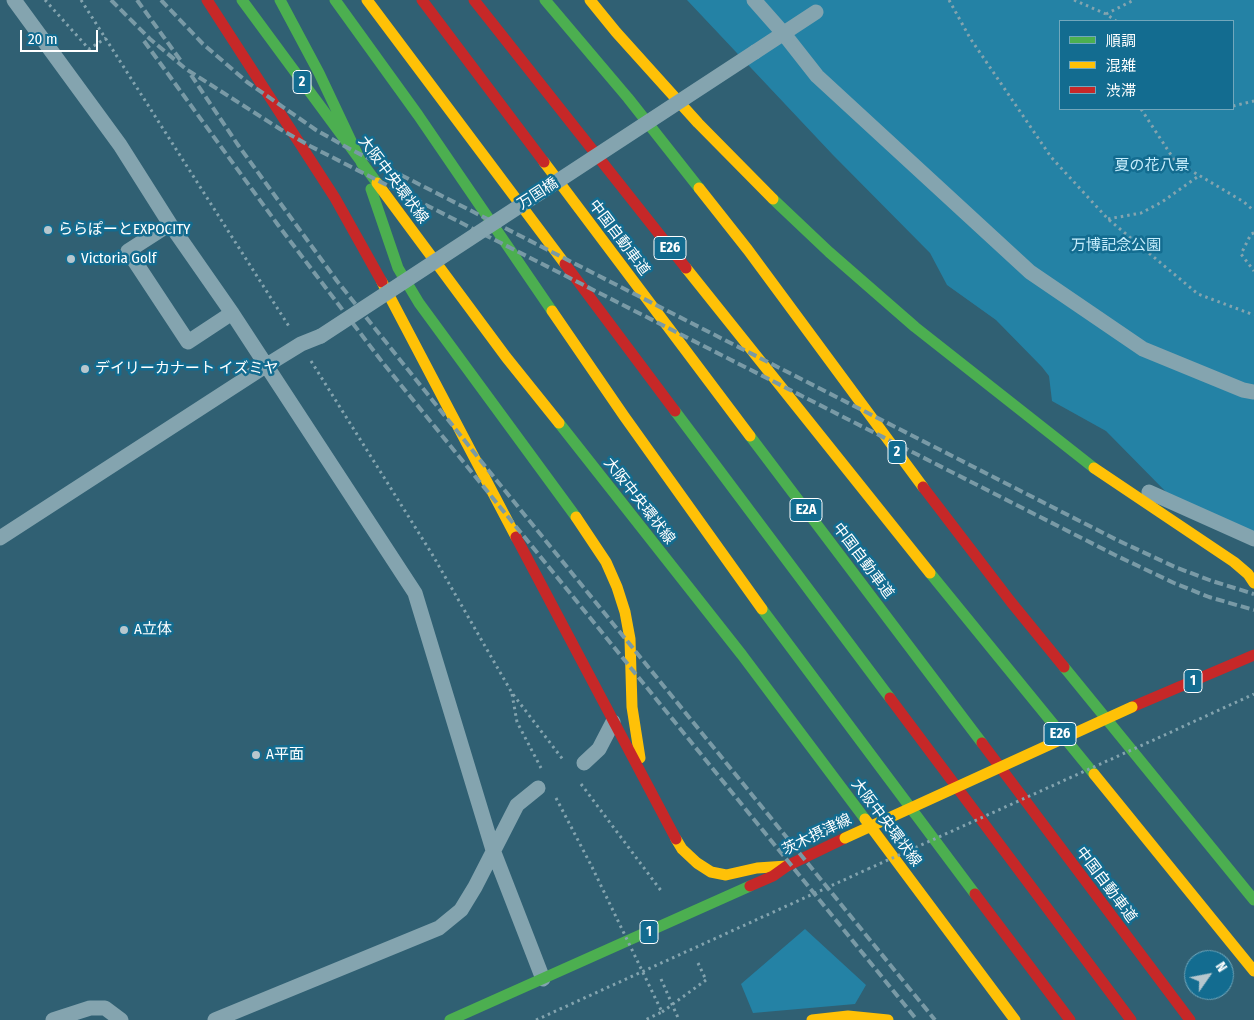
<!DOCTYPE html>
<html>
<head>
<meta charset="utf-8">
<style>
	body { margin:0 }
	#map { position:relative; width:1254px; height:1020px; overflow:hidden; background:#306073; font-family:"Fira Sans Condensed","Noto Sans JP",sans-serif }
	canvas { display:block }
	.legend { position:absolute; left:1059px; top:20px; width:175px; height:90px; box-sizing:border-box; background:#136c90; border:1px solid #71a7bc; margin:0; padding:6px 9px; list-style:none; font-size:15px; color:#fff }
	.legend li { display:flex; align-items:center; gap:10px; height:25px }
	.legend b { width:25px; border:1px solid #71a7bc }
	.north { position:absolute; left:1184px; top:950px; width:50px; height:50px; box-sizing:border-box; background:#136c90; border:1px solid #71a7bc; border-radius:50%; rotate:57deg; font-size:14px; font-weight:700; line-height:20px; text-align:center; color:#fff }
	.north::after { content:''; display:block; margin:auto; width:18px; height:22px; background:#b7c7ce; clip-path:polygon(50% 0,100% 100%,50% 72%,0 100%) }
	.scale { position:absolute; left:20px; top:30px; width:78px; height:22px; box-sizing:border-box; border:2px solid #fff; border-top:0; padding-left:6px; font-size:15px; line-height:18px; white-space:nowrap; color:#fff; -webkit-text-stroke:4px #136c90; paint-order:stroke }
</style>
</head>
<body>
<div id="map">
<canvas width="1254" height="1020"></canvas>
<ul class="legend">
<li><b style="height:6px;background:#4caf50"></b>順調</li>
<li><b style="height:6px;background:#ffc107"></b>混雑</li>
<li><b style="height:6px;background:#c62828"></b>渋滞</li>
</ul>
<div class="north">N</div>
<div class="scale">20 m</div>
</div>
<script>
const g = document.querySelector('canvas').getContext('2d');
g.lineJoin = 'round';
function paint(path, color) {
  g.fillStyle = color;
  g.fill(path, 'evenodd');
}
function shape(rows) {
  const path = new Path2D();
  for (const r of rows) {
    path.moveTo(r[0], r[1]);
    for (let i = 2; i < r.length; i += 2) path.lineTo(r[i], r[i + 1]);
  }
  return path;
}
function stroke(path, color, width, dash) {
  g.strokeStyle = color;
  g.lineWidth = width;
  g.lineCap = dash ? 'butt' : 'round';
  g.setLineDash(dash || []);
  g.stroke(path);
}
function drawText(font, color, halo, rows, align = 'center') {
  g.font = font + ' "Fira Sans Condensed","Noto Sans JP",sans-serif';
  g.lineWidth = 5;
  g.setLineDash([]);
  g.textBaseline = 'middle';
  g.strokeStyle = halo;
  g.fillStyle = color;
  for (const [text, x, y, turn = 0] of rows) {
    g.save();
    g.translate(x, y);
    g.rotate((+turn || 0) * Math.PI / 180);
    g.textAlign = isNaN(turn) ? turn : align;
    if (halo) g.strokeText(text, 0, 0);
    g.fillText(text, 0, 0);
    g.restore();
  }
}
paint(shape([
	[687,0,1254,0,1254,546,1170,496,1106,431,1052,401,1049,376,1042,367,996,320,947,285,930,253,833,155],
	[1060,21,1233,21,1233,109,1060,109],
	[805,929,866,985,855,1004,753,1013,741,984]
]), '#2482a5');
stroke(shape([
	[45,0,89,49,106,38],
	[81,0,290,328],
	[949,0,970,38,1051,157,1108,219,1198,294,1254,315],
	[1074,0,1106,14,1116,21],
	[1106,14,1134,0],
	[1233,106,1254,101],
	[1141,109,1175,161,1244,202,1254,211],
	[1108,219,1141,213,1162,202,1200,175],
	[1254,233,1251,234,1241,254,1254,271],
	[311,361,432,554,512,693,564,761],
	[512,694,517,722,541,768],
	[1158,738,1254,694],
	[581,784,662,892],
	[556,798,592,867],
	[698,963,706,980],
	[661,979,679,1020],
	[536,1020,868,869]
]), '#84a4af', 3, [2.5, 4]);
stroke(shape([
	[14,0,120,145,170,224,232,313,415,593,493,850,543,979],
	[754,0,784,34,817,76,1030,272,1143,349,1243,390,1254,392],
	[755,52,816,12],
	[170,224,128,251,188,342,232,313],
	[1149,492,1254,539],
	[0,538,267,365,301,344,321,336],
	[584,763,599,749,613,722],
	[53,1020,90,1008,105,1008,121,1020],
	[215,1020,439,928,461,910,475,887,517,805,538,788]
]), '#84a4af', 15);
stroke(shape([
	[242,0,377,183],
	[280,0,319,73,362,164],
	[335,0,418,115,552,311],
	[545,0,628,98,699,188],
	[371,189,398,268,419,303,576,517],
	[773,199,829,252,915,327,1094,468],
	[675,411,890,698],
	[559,423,742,655,865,819],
	[750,436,982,743],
	[930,573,1094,774],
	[762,609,975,894],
	[1064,667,1254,900],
	[450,1020,750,886]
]), '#4caf50', 11);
stroke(shape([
	[367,0,565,264],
	[590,0,616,32,698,123,773,199],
	[544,162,750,436],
	[377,183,506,357,559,423],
	[699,188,748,250,923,487],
	[686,268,930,573],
	[382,282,516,537],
	[552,311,624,416,762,609],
	[1094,468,1234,562,1248,574,1254,583],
	[576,517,606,562,617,587,625,612,630,639,632,707,640,758],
	[1094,774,1254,971],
	[865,819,1015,1020],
	[676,839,682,849,697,863,711,872,726,875,757,868,787,866],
	[812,1020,848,1016,888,1020]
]), '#ffc107', 11);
stroke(shape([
	[207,0,335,198,382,282],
	[422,0,544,162],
	[474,0,686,268],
	[565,264,675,411],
	[923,487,1011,602,1064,667],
	[516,537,676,839],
	[890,698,1131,1020],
	[1132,707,1254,655],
	[982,743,1190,1020],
	[750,886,773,876,787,866,845,838],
	[975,894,1070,1020]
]), '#c62828', 11);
stroke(shape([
	[111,0,150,39,186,69,280,129,310,146,1115,555,1174,583,1209,597,1254,610],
	[137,0,181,61],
	[161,0,203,44,247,82,316,130,348,148,1117,540,1175,567,1212,581,1254,594],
	[144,41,278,225,383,363,917,1020],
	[191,75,238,145,337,281,489,471,935,1020]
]), '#799aa6', 4, [9, 4]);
stroke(shape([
	[592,867,662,1012,645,1020],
	[868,869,1158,738],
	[662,1012,706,980]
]), '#84a4af', 3, [2.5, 4]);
stroke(shape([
	[321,336,755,52]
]), '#84a4af', 15);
stroke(shape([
	[845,838,1132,707]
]), '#ffc107', 11);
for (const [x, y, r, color] of [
	[48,230,5,"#b7c7ce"],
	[71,259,5,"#b7c7ce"],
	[85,369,5,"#b7c7ce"],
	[124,630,5,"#b7c7ce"],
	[256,755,5,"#b7c7ce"]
]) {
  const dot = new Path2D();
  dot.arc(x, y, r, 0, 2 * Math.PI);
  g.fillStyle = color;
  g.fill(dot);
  stroke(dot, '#136c90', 2);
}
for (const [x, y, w] of [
	[302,82,18],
	[670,248,32],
	[897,452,18],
	[806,510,32],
	[1193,681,18],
	[1060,734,32],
	[649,932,18]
]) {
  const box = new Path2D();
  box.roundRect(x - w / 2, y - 11.5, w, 23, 4);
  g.fillStyle = '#136c90';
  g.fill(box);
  stroke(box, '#fff', 1);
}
drawText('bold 14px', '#fff', null, [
	["2",302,82],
	["E26",670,248],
	["2",897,452],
	["E2A",806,510],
	["1",1193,681],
	["E26",1060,734],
	["1",649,932]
]);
drawText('15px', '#c6edfc', '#136c90', [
	["夏の花八景",1152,166],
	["万博記念公園",1116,246]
]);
drawText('15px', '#fff', '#136c90', [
	["大阪中央環状線",393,180,53],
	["万国橋",538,194,-33],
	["中国自動車道",619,238,53],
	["大阪中央環状線",639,501,52],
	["中国自動車道",863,561,53],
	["大阪中央環状線",886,823,53],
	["茨木摂津線",817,835,-26],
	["中国自動車道",1106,885,53]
]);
drawText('15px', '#fff', '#136c90', [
	["ららぽーとEXPOCITY",58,230],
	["Victoria Golf",81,259],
	["デイリーカナート イズミヤ",95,369],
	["A立体",134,630],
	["A平面",266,755]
], 'left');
</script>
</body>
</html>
